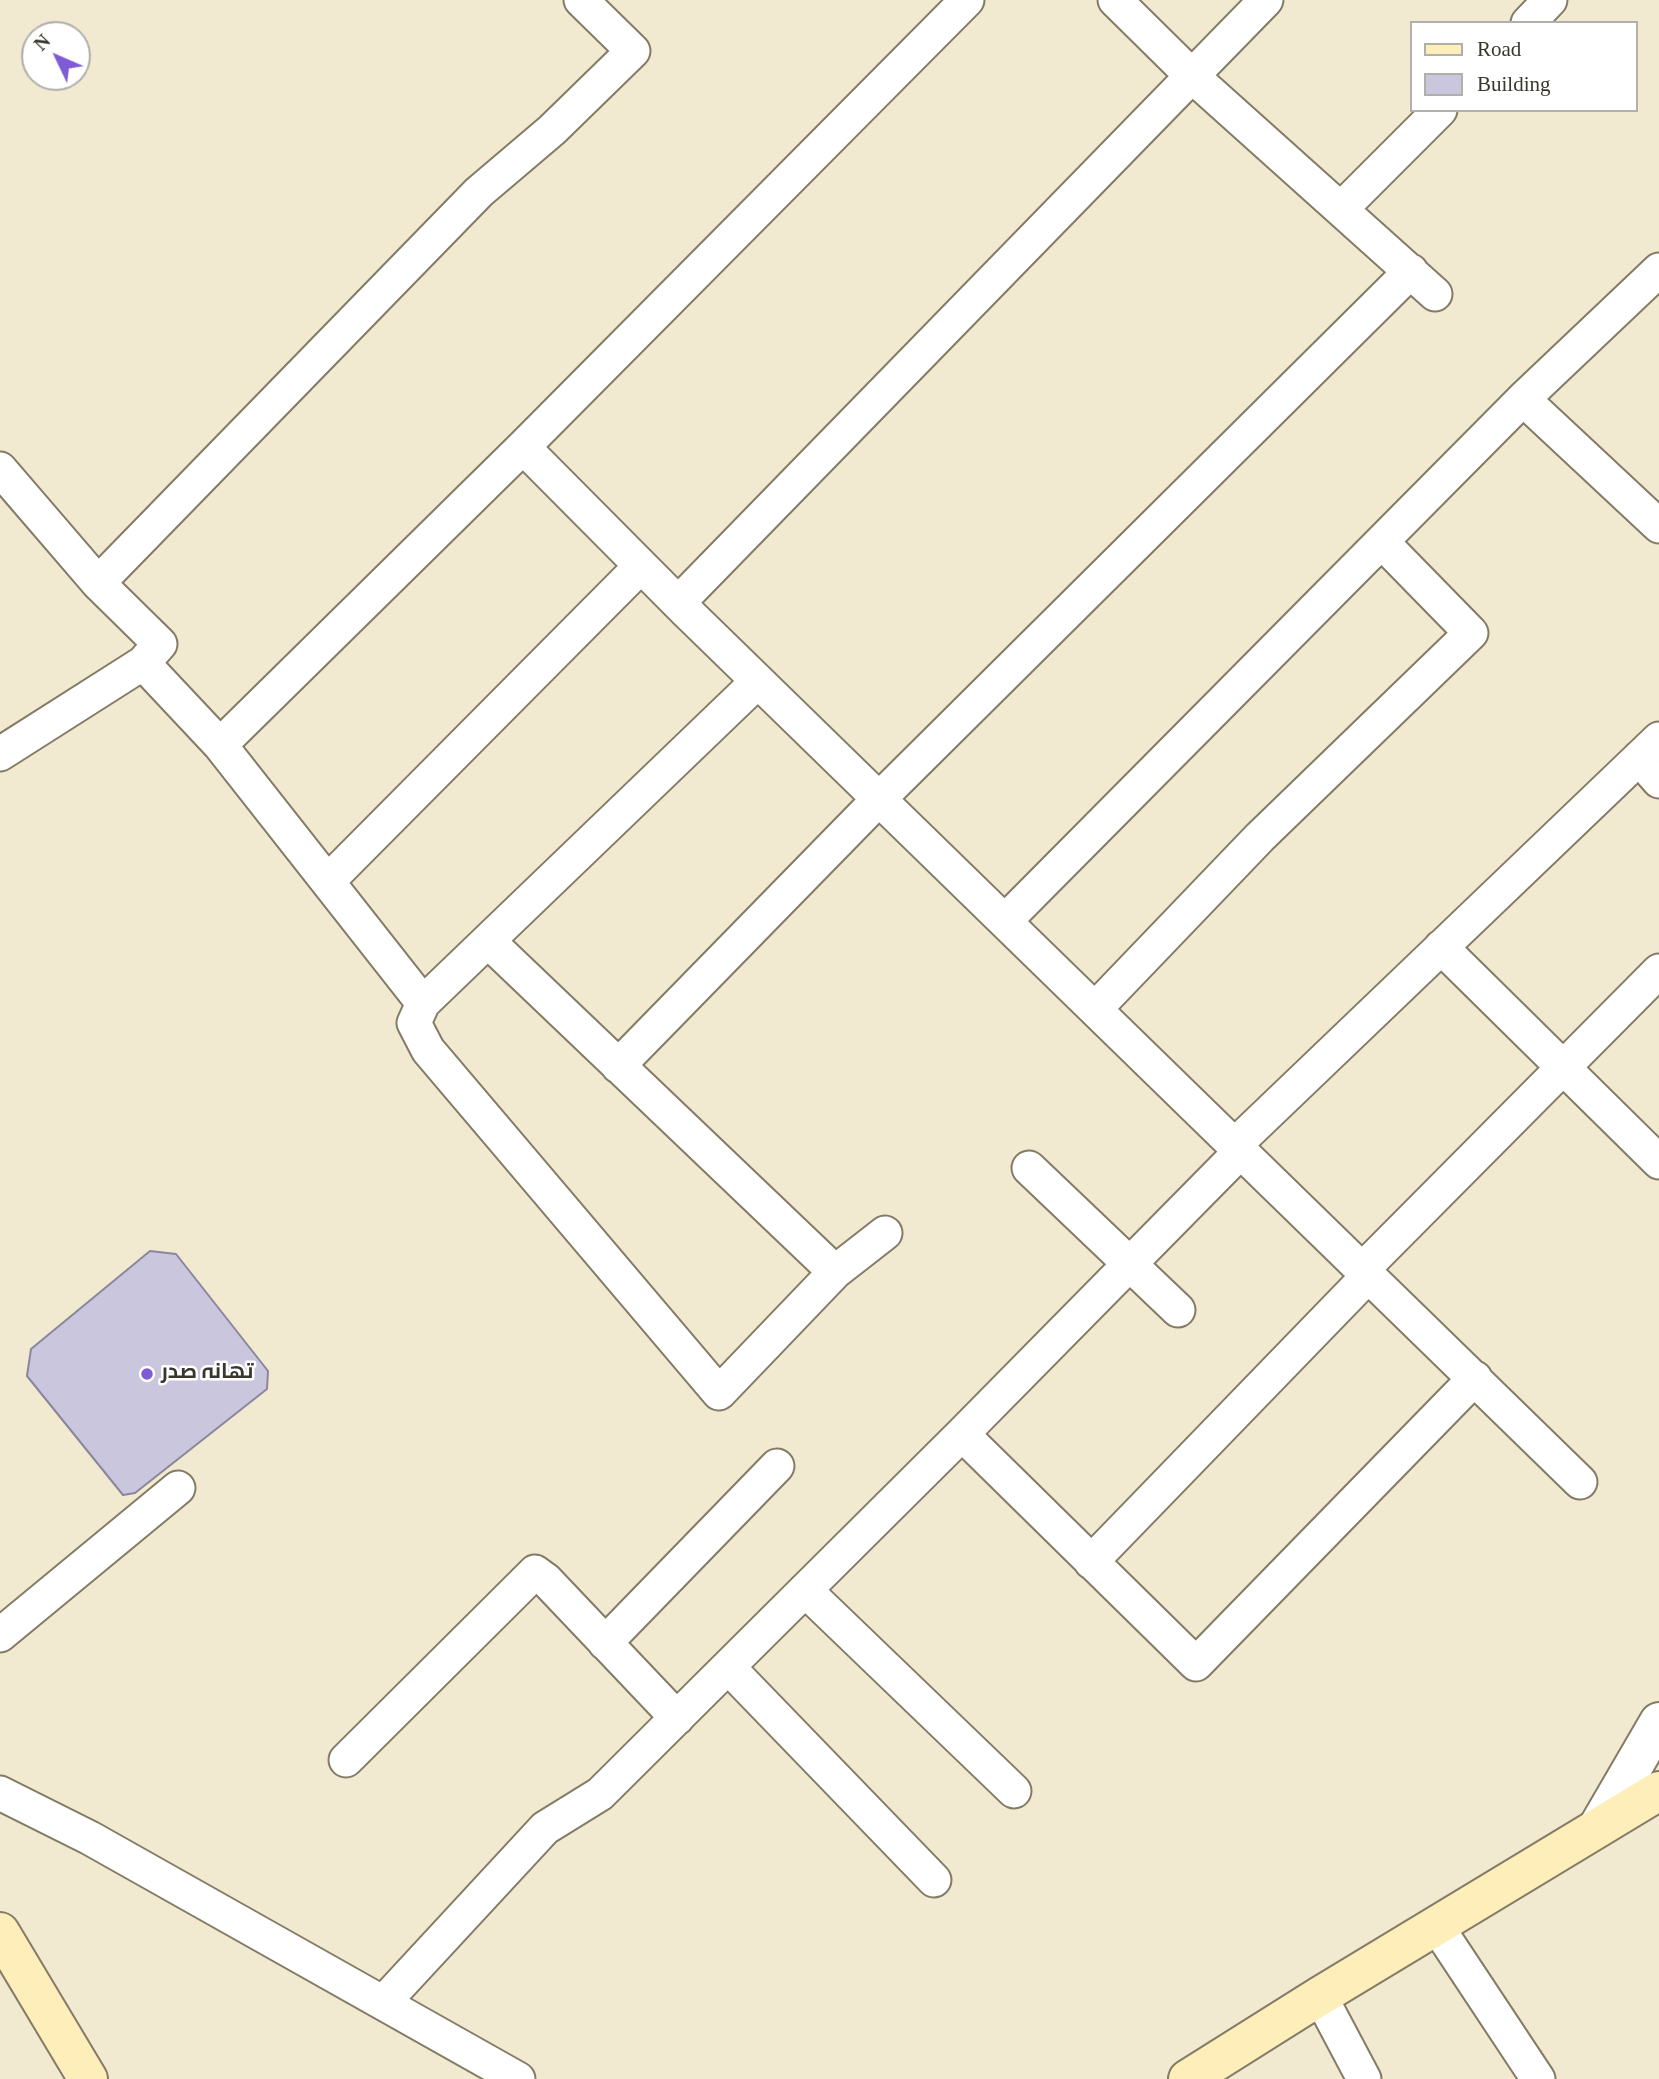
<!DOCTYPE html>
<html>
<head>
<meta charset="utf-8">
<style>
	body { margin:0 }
	#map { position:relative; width:1659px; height:2079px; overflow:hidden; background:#f2e9d1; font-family:Georgia,serif }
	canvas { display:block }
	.legend { position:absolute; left:1410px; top:21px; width:228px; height:91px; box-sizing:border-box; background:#fff; border:2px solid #b0afab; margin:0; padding:9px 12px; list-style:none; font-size:21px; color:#39362d }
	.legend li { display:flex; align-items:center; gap:14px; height:35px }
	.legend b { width:35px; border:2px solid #b0afab }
	.north { position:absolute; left:21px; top:21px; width:70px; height:70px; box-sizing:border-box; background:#fff; border:2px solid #b0afab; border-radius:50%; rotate:314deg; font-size:19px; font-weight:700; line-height:28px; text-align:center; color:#39362d }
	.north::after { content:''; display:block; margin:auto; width:24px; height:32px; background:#7f5cd6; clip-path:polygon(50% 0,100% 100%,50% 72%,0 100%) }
</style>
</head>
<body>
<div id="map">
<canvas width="1659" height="2079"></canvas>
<ul class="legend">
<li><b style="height:9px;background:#feeeba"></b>Road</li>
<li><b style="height:19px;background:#cac6de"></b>Building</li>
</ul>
<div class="north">N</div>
</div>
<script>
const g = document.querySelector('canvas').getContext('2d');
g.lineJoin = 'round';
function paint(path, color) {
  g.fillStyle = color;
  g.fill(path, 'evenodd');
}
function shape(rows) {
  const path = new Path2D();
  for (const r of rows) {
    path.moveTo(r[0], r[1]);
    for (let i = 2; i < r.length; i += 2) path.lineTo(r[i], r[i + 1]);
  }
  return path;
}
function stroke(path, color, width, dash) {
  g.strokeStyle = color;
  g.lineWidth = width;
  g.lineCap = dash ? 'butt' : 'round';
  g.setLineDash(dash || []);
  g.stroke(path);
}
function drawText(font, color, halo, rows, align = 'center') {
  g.font = font + ' Georgia,Cairo,serif';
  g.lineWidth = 5;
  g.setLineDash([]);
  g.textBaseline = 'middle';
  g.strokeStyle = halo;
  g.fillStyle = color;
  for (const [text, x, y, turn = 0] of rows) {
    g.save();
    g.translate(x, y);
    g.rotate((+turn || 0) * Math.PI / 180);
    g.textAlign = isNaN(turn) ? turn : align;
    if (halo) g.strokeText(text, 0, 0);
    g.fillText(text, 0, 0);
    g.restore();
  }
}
const building = shape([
	[150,1251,176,1254,268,1371,267,1389,135,1493,123,1495,27,1376,31,1349,150,1251]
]);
paint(building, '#cac6de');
stroke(building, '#8a869c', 2);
const minor = shape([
	[1115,0,1192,76,1435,294],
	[1528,23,1550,0],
	[1341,209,1440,110],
	[1523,399,1659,526],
	[523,447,685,610,1580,1482],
	[0,469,98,583,160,644,143,663,0,754],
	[98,583,479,192,552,130,633,51,581,0],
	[678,603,1266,0],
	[143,663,220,745,423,1003],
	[758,681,423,1003,414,1023,428,1050,719,1393,835,1272,885,1233],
	[220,745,523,447,967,0],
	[1639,758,1659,781],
	[328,881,641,566],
	[1005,921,1523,399,1659,270],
	[488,941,835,1272],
	[1441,947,1659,1162],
	[1095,1009,1260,837,1471,633,1382,542],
	[618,1066,879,799,1411,271],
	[1235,1145,1659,739],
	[1029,1168,1178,1310],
	[1363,1269,1659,971],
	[962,1434,1196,1664,1475,1378],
	[1091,1562,1369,1275],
	[805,1590,1014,1791],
	[0,1635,178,1488],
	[605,1643,777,1466],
	[728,1667,934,1880],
	[346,1760,535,1572,546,1580,677,1718],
	[0,1793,90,1838,518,2079],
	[1436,1925,1538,2079],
	[1320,1996,1364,2079],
	[383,2003,545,1828,600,1794,962,1434,1241,1151]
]);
const tertiary = shape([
	[1599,1825,1659,1722]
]);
const secondary = shape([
	[0,1932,88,2079],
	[1188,2079,1320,1996,1659,1791]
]);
stroke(minor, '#837b66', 37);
stroke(tertiary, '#837b66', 42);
stroke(secondary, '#837b66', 42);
stroke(minor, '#fff', 33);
stroke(tertiary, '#fff', 38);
stroke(secondary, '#feeeba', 38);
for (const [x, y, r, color] of [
	[147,1374,7,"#7f5cd6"]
]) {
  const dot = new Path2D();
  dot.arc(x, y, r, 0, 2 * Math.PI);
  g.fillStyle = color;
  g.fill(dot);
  stroke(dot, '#fff', 2.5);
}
drawText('bold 21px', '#39362d', '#fff', [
	["تھانہ صدر",161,1374]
], 'left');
</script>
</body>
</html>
